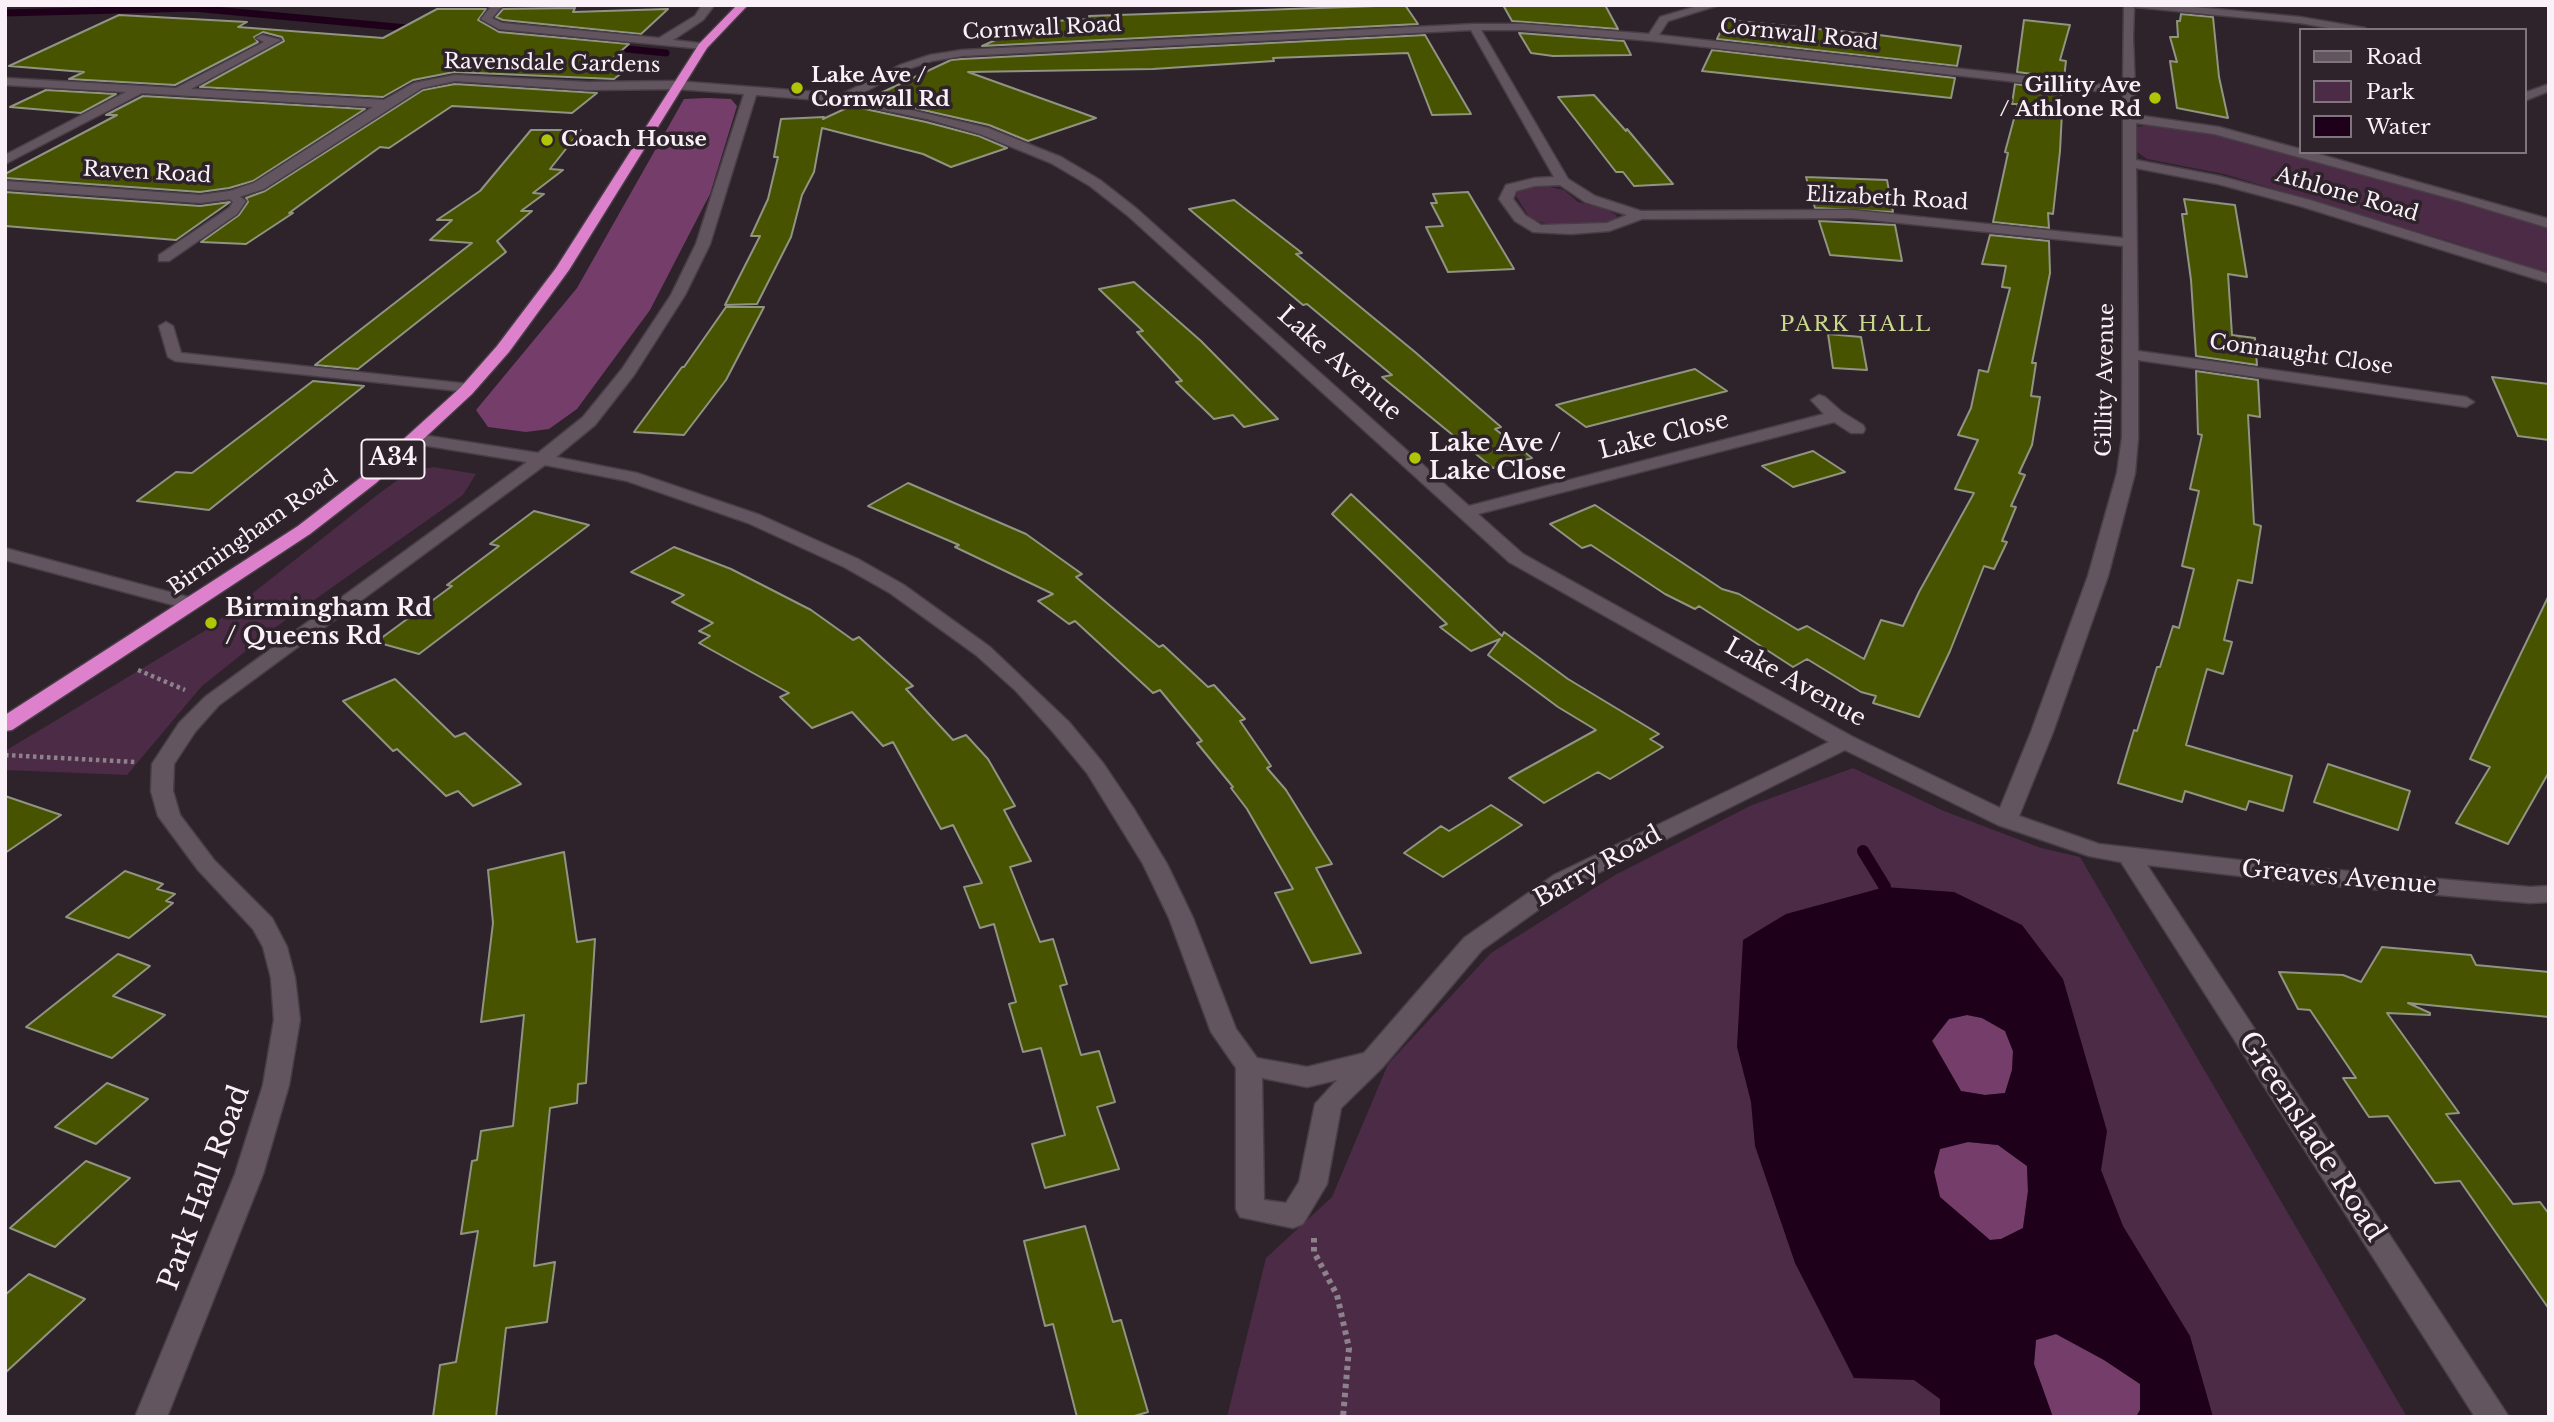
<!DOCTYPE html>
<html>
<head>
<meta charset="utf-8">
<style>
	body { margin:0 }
	#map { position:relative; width:2554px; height:1422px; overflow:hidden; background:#2e222b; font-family:"Libre Baskerville",serif }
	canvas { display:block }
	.frame { position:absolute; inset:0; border:7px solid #faf1f8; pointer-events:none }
	.legend { position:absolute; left:2299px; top:28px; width:228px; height:126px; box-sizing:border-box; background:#2e222b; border:2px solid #80757d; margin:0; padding:9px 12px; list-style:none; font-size:21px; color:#faf1f8 }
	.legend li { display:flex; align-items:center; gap:14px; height:35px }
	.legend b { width:35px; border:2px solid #80757d }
</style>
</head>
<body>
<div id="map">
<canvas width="2554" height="1422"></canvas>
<div class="frame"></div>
<ul class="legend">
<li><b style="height:9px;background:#635560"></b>Road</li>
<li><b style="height:19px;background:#4b2b45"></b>Park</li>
<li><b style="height:19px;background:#1f001b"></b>Water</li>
</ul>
</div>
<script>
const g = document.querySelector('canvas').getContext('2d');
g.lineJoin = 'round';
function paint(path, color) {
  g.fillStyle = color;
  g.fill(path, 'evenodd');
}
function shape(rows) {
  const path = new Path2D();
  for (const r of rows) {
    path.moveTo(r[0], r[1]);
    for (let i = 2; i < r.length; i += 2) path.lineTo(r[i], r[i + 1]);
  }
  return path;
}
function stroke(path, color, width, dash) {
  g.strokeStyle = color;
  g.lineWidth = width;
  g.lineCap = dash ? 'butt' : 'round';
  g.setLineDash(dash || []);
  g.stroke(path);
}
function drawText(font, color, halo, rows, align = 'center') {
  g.font = font + ' "Libre Baskerville",serif';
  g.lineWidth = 7;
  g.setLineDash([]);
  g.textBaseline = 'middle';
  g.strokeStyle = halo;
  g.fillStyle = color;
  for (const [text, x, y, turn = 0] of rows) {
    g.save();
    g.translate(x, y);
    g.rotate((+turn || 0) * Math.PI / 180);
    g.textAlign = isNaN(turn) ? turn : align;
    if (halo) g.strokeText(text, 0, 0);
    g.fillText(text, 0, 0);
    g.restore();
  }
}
paint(shape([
	[2169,122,2316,159,2549,226,2549,275,2455,243,2224,174,2147,159,2132,148,2136,127],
	[1536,184,1564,190,1578,202,1606,209,1616,215,1618,219,1603,225,1556,225,1535,221,1529,217,1516,196,1517,191],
	[434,467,476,474,463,495,276,627,202,686,127,775,5,770,5,751,206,630,381,492,410,471],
	[1853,768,1944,811,2041,848,2080,857,2407,1417,1227,1417,1266,1258,1332,1197,1388,1064,1491,953,1615,875,1752,805]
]), '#4b2b45');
paint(shape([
	[707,98,731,99,737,106,710,194,650,310,577,409,549,429,526,432,488,427,476,410,577,288,684,99],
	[1967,1015,1982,1018,2005,1031,2013,1051,2012,1070,2005,1093,1985,1095,1961,1091,1932,1040,1949,1019],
	[1968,1142,1998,1145,2027,1166,2028,1191,2023,1228,2001,1239,1990,1240,1940,1197,1934,1172,1940,1149],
	[2056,1334,2104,1360,2140,1384,2140,1410,2136,1417,2053,1417,2050,1414,2034,1364,2036,1340]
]), '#743d6a');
paint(shape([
	[1885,887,1954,892,2022,925,2063,979,2107,1131,2101,1170,2123,1226,2190,1336,2213,1417,2136,1417,2140,1410,2140,1384,2104,1360,2056,1334,2036,1340,2034,1364,2053,1417,1940,1417,1940,1399,1914,1380,1854,1378,1795,1263,1755,1146,1751,1102,1737,1047,1743,940,1786,914],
	[1967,1015,1982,1018,2005,1031,2013,1051,2012,1070,2005,1093,1985,1095,1961,1091,1932,1041,1949,1019],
	[1968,1142,1998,1145,2027,1166,2028,1191,2023,1228,2001,1239,1990,1240,1940,1197,1934,1172,1940,1149]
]), '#1f001b');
stroke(shape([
	[5,13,193,8,418,29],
	[607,47,666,53]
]), '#1f001b', 7);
stroke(shape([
	[1863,851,1885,887]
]), '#1f001b', 12);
const building = shape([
	[1405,5,1418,24,982,46,1036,22,1090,19,1089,16,1405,5],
	[1503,5,1605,5,1618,29,1512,21,1503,5],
	[575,8,573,12,668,9,641,34,503,20,496,17,503,9,575,8],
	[437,9,486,9,478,20,499,32,629,44,612,59,637,61,614,79,454,72,413,80,383,97,200,87,284,41,282,37,263,32,254,37,258,42,175,85,69,79,84,72,9,66,119,15,247,22,238,27,383,38,437,9],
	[2181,14,2213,17,2219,77,2228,118,2177,108,2170,61,2177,62,2170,37,2178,37,2177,21,2180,21,2181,14],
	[1726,20,1879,35,1961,46,1957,66,1717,39,1726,20],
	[2024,20,2070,25,2060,60,2066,61,2064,78,2017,72,2024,20],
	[1519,33,1624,41,1631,55,1553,56,1531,53,1519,33],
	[1425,35,1471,114,1432,115,1408,53,1273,58,1274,61,1153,69,968,72,1096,118,1028,141,989,125,870,98,951,60,962,59,1425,35],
	[1712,50,1955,78,1951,98,1702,71,1712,50],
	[455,84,597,93,572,113,452,106,389,148,380,147,289,213,293,213,246,244,201,242,239,215,248,202,246,198,265,191,423,90,455,84],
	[2015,84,2062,90,2059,112,2062,112,2060,151,2053,214,2048,213,2049,228,1993,222,2008,153,2005,152,2018,104,2012,104,2015,84],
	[46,90,116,94,81,113,10,107,46,90],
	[1594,95,1626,131,1627,129,1673,184,1634,186,1623,172,1616,172,1558,97,1594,95],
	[143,96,365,109,253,181,229,188,200,192,5,178,5,174,117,115,106,115,143,96],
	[851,106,926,122,979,136,1007,148,951,167,923,154,822,128,814,172,802,195,791,237,757,304,725,305,760,236,751,236,768,199,778,157,774,157,781,119,824,117,823,119,851,106],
	[531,130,581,130,550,169,563,170,533,193,544,194,521,211,532,211,497,241,506,252,358,369,315,365,472,243,430,240,452,220,437,220,480,191,531,130],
	[1806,177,1887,180,1893,212,1815,208,1806,177],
	[5,192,200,206,230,202,176,240,5,226,5,192],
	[1468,192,1514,269,1448,272,1426,227,1443,226,1431,203,1437,203,1433,194,1468,192],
	[2184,199,2235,205,2247,277,2228,274,2232,335,2255,338,2257,365,2196,356,2191,280,2182,214,2187,214,2184,199],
	[1234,200,1302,253,1296,254,1415,352,1501,427,1495,429,1532,458,1493,468,1382,377,1392,375,1307,304,1303,305,1189,209,1234,200],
	[1819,221,1895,225,1902,261,1830,255,1819,221],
	[1990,235,2049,241,2050,273,2032,363,2036,363,2031,396,2040,397,2032,445,2019,473,2025,475,2011,506,2016,507,2002,541,2007,542,1994,569,1984,566,1950,651,1919,717,1873,703,1876,696,1861,692,1807,659,1793,667,1699,606,1695,609,1665,594,1591,545,1582,548,1550,524,1595,505,1722,589,1739,594,1798,630,1807,626,1864,659,1881,620,1903,626,1919,592,1974,493,1955,489,1978,440,1958,435,1971,408,1979,370,1988,372,2010,288,2002,287,2006,266,1982,264,1990,235],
	[1134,282,1201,341,1278,419,1244,427,1233,415,1214,419,1176,382,1182,381,1137,332,1143,331,1099,289,1134,282],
	[726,307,764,307,726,380,684,435,634,432,682,367,684,367,726,307],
	[1828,334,1861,337,1867,370,1833,368,1828,334],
	[1695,369,1727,391,1586,427,1556,405,1695,369],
	[2196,371,2258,380,2260,417,2248,415,2254,524,2261,526,2252,583,2238,580,2224,640,2232,642,2223,674,2207,669,2186,745,2292,776,2283,811,2249,801,2246,810,2185,791,2182,802,2118,783,2134,730,2137,731,2157,667,2160,667,2173,626,2179,628,2194,569,2182,566,2199,491,2190,489,2202,435,2198,434,2196,371],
	[2492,377,2549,384,2549,440,2518,436,2492,377],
	[313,381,364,386,209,510,137,501,176,472,192,473,313,381],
	[1813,451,1845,472,1793,487,1762,466,1813,451],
	[908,483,1026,534,1082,574,1076,577,1159,647,1163,645,1208,687,1214,685,1245,719,1240,721,1271,766,1267,768,1286,790,1332,864,1316,868,1361,953,1311,963,1275,893,1293,889,1247,809,1231,788,1233,787,1197,743,1202,741,1160,690,1153,693,1075,621,1069,624,1038,601,1053,594,955,547,959,545,868,506,908,483],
	[1351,494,1502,636,1504,632,1568,679,1659,734,1650,739,1663,747,1610,779,1598,772,1544,803,1509,778,1596,730,1558,707,1488,655,1500,639,1471,651,1440,627,1447,624,1332,514,1351,494],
	[534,511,589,525,419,654,376,642,452,586,447,585,499,546,490,544,534,511],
	[674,547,731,569,774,591,811,610,853,640,859,637,913,686,906,689,953,740,966,735,988,759,1015,806,1004,810,1031,861,1010,867,1040,942,1053,939,1067,984,1060,986,1081,1055,1099,1051,1115,1102,1097,1107,1119,1169,1045,1188,1032,1144,1065,1135,1041,1048,1023,1052,1009,1004,1016,1002,994,924,980,928,964,887,982,883,953,825,941,829,893,742,883,746,852,712,812,728,780,697,789,693,699,643,710,636,699,631,713,623,672,602,684,595,631,572,674,547],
	[2549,595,2549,772,2508,844,2456,823,2490,767,2470,759,2549,595],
	[395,679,455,737,465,733,521,784,473,806,458,791,446,796,397,749,393,751,343,701,395,679],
	[2328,764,2410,791,2398,830,2314,802,2328,764],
	[5,796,61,815,5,853,5,796],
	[1491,805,1522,825,1443,877,1404,853,1441,826,1449,831,1491,805],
	[564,852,577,942,595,939,586,1083,578,1084,577,1103,550,1108,534,1266,555,1262,547,1322,506,1328,496,1417,433,1417,440,1365,456,1362,478,1231,461,1234,472,1161,477,1160,481,1131,513,1126,524,1015,481,1022,493,923,488,870,564,852],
	[125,871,163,884,157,889,175,894,166,901,173,903,129,938,66,917,125,871],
	[2382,947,2471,955,2476,965,2549,972,2549,1017,2408,1003,2430,1013,2430,1015,2387,1013,2459,1113,2446,1114,2513,1204,2540,1202,2549,1214,2549,1309,2460,1181,2435,1183,2388,1116,2369,1117,2343,1078,2356,1078,2310,1010,2298,1009,2279,972,2343,975,2361,982,2382,947],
	[118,954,150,966,113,996,165,1015,112,1058,26,1027,118,954],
	[107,1083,148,1099,96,1144,55,1127,107,1083],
	[86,1161,130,1178,55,1247,10,1228,86,1161],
	[1085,1226,1113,1322,1121,1320,1148,1412,1131,1417,1077,1417,1053,1324,1045,1326,1024,1241,1085,1226],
	[29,1274,85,1299,5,1373,5,1295,29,1274]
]);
paint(building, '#485300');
stroke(building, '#909483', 2);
const lane = shape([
	[232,191,246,201,237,214,169,261,159,261,159,255,229,208,233,202,226,195,232,191],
	[166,322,173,326,181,353,469,384,476,388,469,392,175,361,168,357,159,326,166,322]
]);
const street = shape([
	[492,5,503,5,492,18,502,23,659,38,695,16,702,5,713,7,703,20,673,40,707,44,707,48,703,49,499,29,481,19,492,5],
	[1701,5,1719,5,1668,21,1659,35,2123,87,2124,5,2174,5,2300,17,2365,28,2366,30,2340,30,2300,23,2134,7,2133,37,2136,115,2219,127,2300,149,2300,152,2311,152,2549,219,2549,228,2460,201,2214,134,2136,123,2136,160,2219,176,2310,200,2549,274,2549,283,2300,206,2218,184,2136,168,2138,351,2466,397,2474,402,2466,407,2138,360,2138,438,2135,473,2108,576,2053,732,2019,816,2099,844,2291,866,2530,887,2549,886,2549,902,2530,903,2291,882,2147,865,2509,1417,2475,1417,2121,862,2089,856,1998,825,1845,750,1570,887,1482,950,1382,1068,1341,1108,1327,1184,1303,1224,1293,1228,1240,1217,1236,1209,1236,1068,1211,1032,1169,918,1143,864,1087,773,1053,732,1016,691,976,655,890,593,844,567,748,523,627,481,545,465,219,705,195,732,174,764,173,791,180,815,214,860,272,918,287,947,295,978,300,1020,289,1085,263,1174,167,1417,135,1417,235,1174,263,1085,274,1020,271,978,263,947,253,929,198,870,158,816,151,791,152,764,179,723,205,697,527,462,416,444,410,443,408,439,410,435,416,434,538,453,583,417,622,369,671,295,696,244,744,94,676,89,588,90,455,81,422,88,264,189,232,199,200,203,5,189,5,181,200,195,230,191,254,183,373,107,142,93,5,164,5,155,126,92,5,85,5,78,176,88,264,42,256,38,262,35,281,40,191,89,384,100,414,83,455,75,588,82,676,81,842,94,900,65,930,55,962,50,1474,24,1523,24,1649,34,1660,17,1701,5],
	[1471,30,1554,177,1535,178,1506,185,1499,199,1515,221,1533,232,1571,234,1609,231,1642,219,1852,218,2123,246,2122,438,2117,473,2088,576,2031,732,2000,808,1853,737,1523,554,1478,514,1834,422,1851,433,1863,433,1865,429,1863,425,1842,412,1825,397,1819,395,1811,400,1824,414,1469,506,1137,209,1100,180,1061,157,988,128,855,97,908,69,932,61,962,56,1471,30],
	[1481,30,1523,30,1652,41,2123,94,2123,238,1852,210,1641,211,1595,196,1568,179,1481,30],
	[756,95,844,102,927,119,980,134,1051,163,1090,186,1127,215,1509,562,1829,742,1554,875,1464,938,1364,1053,1307,1067,1257,1058,1236,1029,1193,918,1167,864,1134,809,1103,763,1069,722,990,647,904,585,858,559,760,515,637,473,556,457,595,425,634,375,685,295,710,244,756,95],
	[1560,185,1585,202,1627,215,1607,223,1541,225,1525,215,1513,199,1516,191,1535,186,1560,185],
	[1262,1078,1307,1087,1337,1080,1315,1104,1299,1182,1286,1203,1264,1200,1262,1078],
	[2549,84,2549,91,2524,101,2524,93,2549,84],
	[5,548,199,600,202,604,192,610,5,560,5,548]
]);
const highway = shape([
	[737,5,748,5,707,48,569,270,509,352,472,394,376,483,310,534,12,730,5,731,5,715,298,526,364,475,460,388,497,346,556,268,699,44,737,5]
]);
stroke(lane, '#483e46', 3);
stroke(street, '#483e46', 3);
stroke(highway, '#483e46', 3);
stroke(shape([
	[138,670,185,690],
	[5,755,135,762]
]), '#8d828b', 4.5, [3.5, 3.5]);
stroke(shape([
	[1314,1238,1314,1252,1337,1295,1349,1348,1343,1417]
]), '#8d828b', 6, [4.5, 4.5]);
paint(lane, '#635560');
paint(street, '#635560');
paint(highway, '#dd81cd');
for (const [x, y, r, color] of [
	[797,88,7,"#afc506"],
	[2155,98,7,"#afc506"],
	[547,140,7,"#afc506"],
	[1415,458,7,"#afc506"],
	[211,623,7,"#afc506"]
]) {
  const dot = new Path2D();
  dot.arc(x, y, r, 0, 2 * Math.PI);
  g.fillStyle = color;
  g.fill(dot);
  stroke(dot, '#2e222b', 2.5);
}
drawText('21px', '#faf1f8', '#2e222b', [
	["Cornwall Road",1042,29,-3],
	["Cornwall Road",1799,35,6],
	["Ravensdale Gardens",552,64,1],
	["Raven Road",147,173,3],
	["Athlone Road",2347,195,16],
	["Elizabeth Road",1887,199,3],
	["Connaught Close",2301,355,8],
	["Gillity Avenue",2106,380,-89],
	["Birmingham Road",253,533,-35]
]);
drawText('bold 21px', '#faf1f8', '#2e222b', [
	["Lake Ave /",811,76],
	["Cornwall Rd",811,100],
	["Gillity Ave",2141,86,"right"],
	["/ Athlone Rd",2141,110,"right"],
	["Coach House",561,140]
], 'left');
g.letterSpacing = '2px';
drawText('21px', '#c9d88c', '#2e222b', [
	["PARK HALL",1856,325]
]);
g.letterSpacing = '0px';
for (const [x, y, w] of [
	[393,459,63]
]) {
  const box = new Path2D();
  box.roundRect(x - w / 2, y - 19.5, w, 39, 5);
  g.fillStyle = '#2e222b';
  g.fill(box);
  stroke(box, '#faf1f8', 2);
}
drawText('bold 23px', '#faf1f8', null, [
	["A34",393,459]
]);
drawText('24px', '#faf1f8', '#2e222b', [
	["Lake Avenue",1339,364,42],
	["Lake Close",1664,436,-14],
	["Lake Avenue",1795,683,29],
	["Barry Road",1598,867,-29],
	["Greaves Avenue",2339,878,5]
]);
drawText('bold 24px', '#faf1f8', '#2e222b', [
	["Lake Ave /",1429,444],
	["Lake Close",1429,472],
	["Birmingham Rd",225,609],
	["/ Queens Rd",225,637]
], 'left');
drawText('28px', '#faf1f8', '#2e222b', [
	["Greenslade Road",2311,1137,57],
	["Park Hall Road",205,1188,-70]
]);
</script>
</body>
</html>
